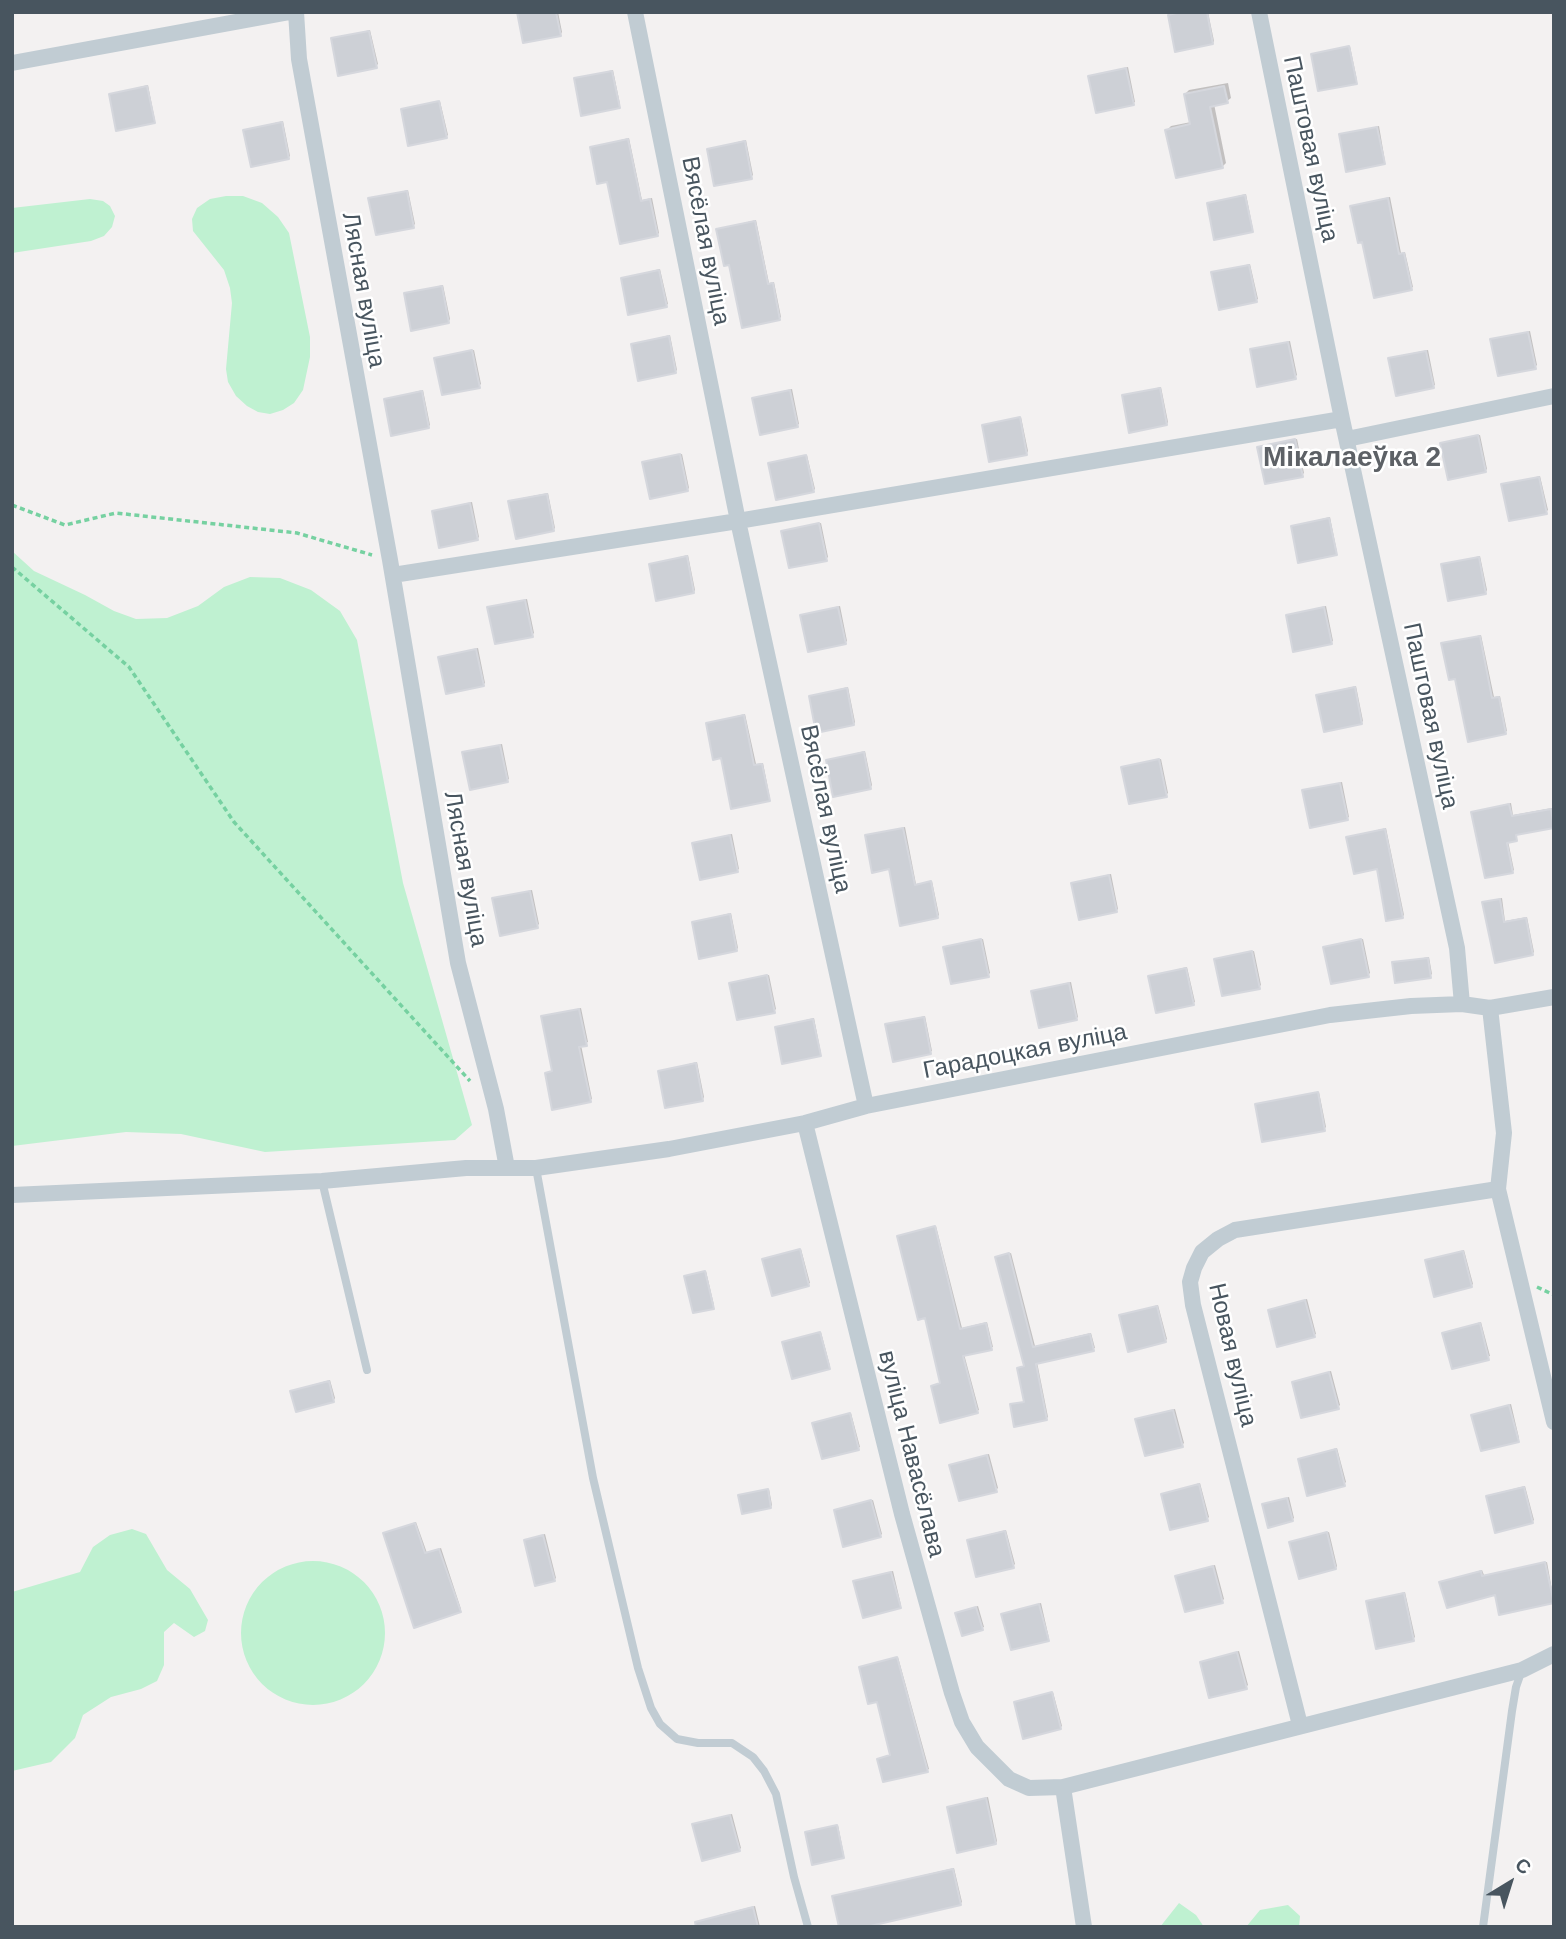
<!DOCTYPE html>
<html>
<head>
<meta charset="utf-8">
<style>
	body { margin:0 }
	#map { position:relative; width:1566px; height:1939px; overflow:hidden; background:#f3f1f1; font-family:Arial,sans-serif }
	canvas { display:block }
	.frame { position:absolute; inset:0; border:14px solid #48555f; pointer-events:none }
	.north { position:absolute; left:1475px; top:1848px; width:70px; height:70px; -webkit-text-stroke:5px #fff; paint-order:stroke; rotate:38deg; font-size:19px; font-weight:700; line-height:28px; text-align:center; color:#48555f }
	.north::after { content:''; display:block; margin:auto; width:24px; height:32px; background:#48555f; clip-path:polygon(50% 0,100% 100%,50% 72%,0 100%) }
</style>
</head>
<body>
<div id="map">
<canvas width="1566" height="1939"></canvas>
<div class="frame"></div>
<div class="north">С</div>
</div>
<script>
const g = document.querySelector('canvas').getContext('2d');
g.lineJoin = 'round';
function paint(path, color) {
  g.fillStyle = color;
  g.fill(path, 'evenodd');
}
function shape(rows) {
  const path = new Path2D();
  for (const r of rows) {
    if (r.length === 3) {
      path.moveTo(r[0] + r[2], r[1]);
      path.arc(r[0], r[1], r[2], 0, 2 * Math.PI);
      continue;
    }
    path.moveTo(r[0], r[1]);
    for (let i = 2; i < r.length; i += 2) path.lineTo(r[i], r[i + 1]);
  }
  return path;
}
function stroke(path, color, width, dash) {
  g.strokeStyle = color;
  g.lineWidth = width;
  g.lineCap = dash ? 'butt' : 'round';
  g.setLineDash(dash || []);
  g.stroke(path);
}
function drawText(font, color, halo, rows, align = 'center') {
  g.font = font + ' Arial,sans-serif';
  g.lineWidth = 5;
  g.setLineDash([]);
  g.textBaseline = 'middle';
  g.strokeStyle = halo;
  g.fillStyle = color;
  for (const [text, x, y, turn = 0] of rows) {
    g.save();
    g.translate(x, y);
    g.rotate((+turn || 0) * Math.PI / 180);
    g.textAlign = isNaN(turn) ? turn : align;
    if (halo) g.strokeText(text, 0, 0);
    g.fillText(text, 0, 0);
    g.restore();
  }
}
paint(shape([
	[226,196,243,196,262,203,278,217,289,233,310,337,310,357,303,390,294,403,283,410,270,414,258,412,247,406,236,396,228,382,226,369,232,303,230,288,224,270,193,231,192,219,197,208,210,199],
	[90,199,103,201,110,206,115,216,112,227,104,236,91,241,12,253,12,208],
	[12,551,34,571,85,595,114,611,136,619,167,618,198,606,224,587,250,577,280,578,311,590,340,611,357,640,403,883,472,1125,455,1140,265,1152,181,1134,126,1132,12,1146],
	[132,1529,146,1534,167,1570,190,1589,208,1620,205,1631,194,1637,174,1623,164,1632,164,1665,157,1681,141,1689,111,1697,83,1715,75,1738,51,1762,12,1771,12,1592,80,1572,93,1547,110,1535],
	[313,1633,72],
	[1179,1903,1196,1915,1204,1927,1160,1927],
	[1288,1905,1300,1916,1299,1927,1246,1927,1260,1910]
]), '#bff1d1');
paint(shape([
	[518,12,558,12,562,32,561,34],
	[1179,12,1208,12,1214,41,1213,43,1169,16],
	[370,30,378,64,376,66,333,39],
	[1350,46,1357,80,1356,82,1313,55],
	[1128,67,1135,102,1133,103,1090,76],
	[613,70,620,104,619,106,576,79],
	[1228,83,1231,98,1227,101,1214,104,1226,163,1222,167,1167,130,1171,126,1191,122,1185,94,1189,90],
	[148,85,155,120,154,122,111,94],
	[440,101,448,135,446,137,403,110],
	[283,121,290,156,288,158,245,130],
	[1379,126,1385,161,1384,162,1341,135],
	[629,138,642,200,652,198,659,233,657,235,609,180,592,147],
	[746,140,753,175,751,177,708,149],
	[408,190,415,224,413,226,370,199],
	[1246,194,1253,229,1252,231,1209,203],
	[1390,197,1401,253,1405,252,1413,287,1411,288,1363,240,1352,206],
	[756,220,769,283,774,282,781,317,779,319,731,263,718,229],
	[1250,264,1258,299,1256,300,1213,273],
	[660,269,668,304,666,305,623,278],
	[443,285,450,319,449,321,405,294],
	[1530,331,1537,365,1535,367,1492,340],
	[670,335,677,370,676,371,633,344],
	[1290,341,1297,375,1295,377,1252,350],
	[474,350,481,384,479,386,436,359],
	[1428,350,1435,385,1433,386,1392,357],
	[1161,387,1168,422,1167,424,1124,396],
	[792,389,799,424,797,425,754,398],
	[423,390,430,425,429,426,386,399],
	[1021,417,1028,451,1027,453,983,426],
	[1480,435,1487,469,1485,471,1442,444],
	[1297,439,1304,473,1302,475,1259,448],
	[682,454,689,488,687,490,644,463],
	[807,455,815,489,813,491,770,464],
	[1540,476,1548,510,1546,512,1503,485],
	[548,493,555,528,554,529,512,500],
	[472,502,479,537,477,539,434,511],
	[1330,517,1337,552,1336,553,1293,526],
	[821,523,828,557,826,559,783,532],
	[688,555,695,590,694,592,651,564],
	[1480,556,1487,590,1486,592,1442,565],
	[527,599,534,633,532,635,489,608],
	[840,606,847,641,845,643,802,615],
	[1326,606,1333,641,1331,642,1288,615],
	[1481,635,1494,697,1500,696,1507,731,1505,732,1457,677,1443,644],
	[478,648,485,683,483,685,440,657],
	[1356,686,1363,721,1361,723,1318,695],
	[848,687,855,722,854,724,811,696],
	[745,714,756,764,763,763,770,798,769,799,723,756,708,723],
	[502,744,509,779,507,780,464,753],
	[865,751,872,785,871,787,828,760],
	[1161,759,1168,793,1166,795,1123,768],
	[1342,782,1349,817,1347,818,1304,791],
	[1511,803,1513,815,1552,808,1554,817,1553,826,1517,833,1516,840,1508,841,1514,870,1512,872,1473,812],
	[905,827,916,884,932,881,939,915,937,917,890,867,867,836],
	[1386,828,1404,915,1402,917,1378,867,1348,837],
	[732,834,739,869,737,870,694,843],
	[1111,874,1118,909,1116,911,1073,883],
	[532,890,539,924,537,926,494,899],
	[1502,898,1505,921,1527,917,1534,952,1533,953,1484,902],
	[731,913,738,948,736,950,693,922],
	[983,939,990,973,988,975,945,948],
	[1363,939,1370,973,1368,975,1325,948],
	[1254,951,1261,985,1259,987,1216,960],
	[1429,957,1432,974,1430,976,1394,963],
	[1187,967,1195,1002,1193,1003,1150,976],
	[769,975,776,1009,774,1011,731,984],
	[1071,982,1078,1017,1076,1019,1033,991],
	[581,1008,588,1042,581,1045,592,1099,590,1100,547,1073,554,1070,543,1017],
	[925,1016,932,1051,930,1052,887,1025],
	[814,1018,821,1053,820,1055,777,1027],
	[697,1062,704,1097,703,1099,660,1071],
	[1319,1092,1326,1127,1324,1129,1257,1105],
	[936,1226,962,1328,987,1322,993,1347,964,1354,979,1410,977,1411,933,1386,942,1383,926,1316,899,1237],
	[801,1249,810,1283,808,1284,764,1259],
	[1464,1250,1473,1284,1471,1286,1427,1261],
	[1011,1253,1035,1346,1091,1333,1095,1348,1037,1362,1048,1417,1046,1419,1012,1405,1026,1401,1019,1368,1025,1365,997,1257],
	[706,1271,714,1305,713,1307,688,1275],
	[1307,1299,1316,1334,1314,1335,1269,1310],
	[1158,1305,1167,1339,1165,1341,1121,1316],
	[1481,1322,1490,1356,1453,1367,1444,1333],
	[821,1332,830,1366,829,1367,784,1342],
	[1331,1371,1340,1405,1338,1407,1294,1382],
	[330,1380,335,1398,334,1400,298,1410,294,1390],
	[1511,1404,1519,1438,1518,1440,1473,1415],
	[1175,1409,1184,1443,1182,1445,1139,1418],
	[851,1413,860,1447,858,1448,814,1423],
	[1337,1448,1346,1482,1344,1484,1300,1459],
	[989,1454,998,1488,996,1490,951,1465],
	[1200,1483,1209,1517,1207,1519,1163,1494],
	[1525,1486,1534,1520,1532,1522,1489,1495],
	[769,1489,772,1505,771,1507,742,1494],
	[1289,1497,1294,1518,1292,1520,1264,1505],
	[873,1500,882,1534,880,1536,836,1511],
	[416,1522,427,1553,441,1548,461,1609,460,1611,387,1532],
	[1006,1530,1015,1564,1013,1566,971,1539],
	[1329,1532,1337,1566,1336,1568,1293,1541],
	[545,1534,556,1578,554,1580,526,1540],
	[1547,1562,1554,1601,1500,1613,1496,1593,1441,1582,1482,1570,1484,1575],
	[1215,1565,1224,1599,1222,1601,1177,1576],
	[893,1571,901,1605,900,1607,857,1580],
	[1405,1592,1415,1637,1413,1639,1368,1602],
	[1041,1603,1049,1638,1048,1639,1003,1614],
	[978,1606,984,1627,982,1628,957,1613],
	[1239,1651,1248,1685,1246,1687,1202,1662],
	[898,1657,929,1769,927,1770,879,1759,892,1755,878,1700,861,1668],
	[1053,1692,1062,1726,1060,1728,1016,1703],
	[988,1797,997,1841,996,1843,949,1807],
	[732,1814,741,1848,739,1850,694,1825],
	[838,1825,844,1855,843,1857,807,1832],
	[954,1868,962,1902,960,1904,833,1896],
	[755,1906,760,1927,720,1927,717,1917,719,1915]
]), '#0003');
const building = shape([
	[517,12,556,12,561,36,523,43,517,12],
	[1181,12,1207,12,1213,44,1175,52,1168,15,1181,12],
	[369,31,377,68,338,76,331,38,369,31],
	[1349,46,1357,84,1318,91,1311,54,1349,46],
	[1126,68,1134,105,1096,113,1088,76,1126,68],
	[612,71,620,108,581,116,574,78,612,71],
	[147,86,155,123,116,131,109,94,147,86],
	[1224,86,1228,103,1210,107,1223,168,1176,178,1165,130,1190,124,1184,94,1224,86],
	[439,101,447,138,408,146,401,109,439,101],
	[282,122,289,159,251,167,243,130,282,122],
	[1377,127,1385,164,1346,172,1339,134,1377,127],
	[628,139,641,201,650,199,658,236,620,244,607,182,597,184,590,147,628,139],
	[745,141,752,179,714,186,707,149,745,141],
	[407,191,414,228,376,235,368,198,407,191],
	[1245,195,1253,232,1214,240,1207,203,1245,195],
	[1388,198,1399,254,1404,253,1412,290,1374,298,1362,242,1358,243,1350,206,1388,198],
	[755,221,768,284,773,283,780,320,742,328,729,265,724,266,716,229,755,221],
	[1249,265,1257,302,1219,310,1211,272,1249,265],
	[659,270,667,307,628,315,621,278,659,270],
	[442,286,449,323,411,331,404,293,442,286],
	[1528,332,1536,369,1498,376,1490,339,1528,332],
	[669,336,676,373,638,381,631,344,669,336],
	[1288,342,1296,379,1257,387,1250,349,1288,342],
	[472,350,480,388,442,395,434,358,472,350],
	[1426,351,1434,388,1396,396,1388,358,1426,351],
	[1160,388,1167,425,1129,433,1122,395,1160,388],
	[790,390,798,427,760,435,752,398,790,390],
	[422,391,429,428,391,436,384,399,422,391],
	[1020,417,1027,455,989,462,982,425,1020,417],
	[1478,435,1486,472,1448,480,1440,443,1478,435],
	[1295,439,1303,477,1265,484,1257,447,1295,439],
	[680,454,688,491,650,499,642,462,680,454],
	[806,455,814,492,776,500,768,463,806,455],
	[1539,477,1547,514,1509,521,1501,484,1539,477],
	[547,494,554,531,516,539,508,501,547,494],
	[470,503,478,540,439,548,432,511,470,503],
	[1329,518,1337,555,1298,563,1291,526,1329,518],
	[819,523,827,561,789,568,781,531,819,523],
	[687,556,694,593,656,601,649,564,687,556],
	[1479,557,1486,594,1448,601,1441,564,1479,557],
	[525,600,533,637,495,644,487,607,525,600],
	[838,607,846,644,808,652,800,615,838,607],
	[1324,607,1332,644,1293,652,1286,615,1324,607],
	[1480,636,1492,698,1499,697,1506,734,1468,742,1455,679,1449,680,1441,643,1480,636],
	[476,649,484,686,446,694,438,657,476,649],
	[1355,687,1362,724,1324,732,1316,695,1355,687],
	[847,688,854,725,816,733,809,696,847,688],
	[744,715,754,765,762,764,770,801,731,809,721,758,713,760,706,723,744,715],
	[500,745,508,782,470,790,462,752,500,745],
	[864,752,871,789,833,797,826,760,864,752],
	[1159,759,1167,797,1129,804,1121,767,1159,759],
	[1340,783,1348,820,1310,828,1302,790,1340,783],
	[1509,804,1512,816,1551,809,1554,828,1516,835,1517,841,1507,843,1513,873,1485,878,1471,812,1509,804],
	[903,828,915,885,931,881,938,918,900,926,889,869,872,873,865,835,903,828],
	[1385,829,1403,918,1386,921,1377,869,1354,874,1346,837,1385,829],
	[730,835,738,872,700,880,692,843,730,835],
	[1109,875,1117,912,1079,920,1071,883,1109,875],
	[530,891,538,928,500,936,492,898,530,891],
	[1500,899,1504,922,1526,918,1533,955,1495,963,1482,902,1500,899],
	[730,914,737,951,699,959,692,922,730,914],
	[981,939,989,977,951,984,943,947,981,939],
	[1361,939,1369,977,1331,984,1323,947,1361,939],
	[1252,951,1260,989,1222,996,1214,959,1252,951],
	[1428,958,1431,978,1395,983,1392,962,1428,958],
	[1186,968,1194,1005,1156,1013,1148,976,1186,968],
	[767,975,775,1013,737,1020,729,983,767,975],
	[1069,983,1077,1020,1039,1028,1031,991,1069,983],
	[579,1009,587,1046,579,1047,591,1102,552,1110,545,1073,552,1071,541,1016,579,1009],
	[924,1017,931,1054,893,1062,885,1024,924,1017],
	[813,1019,821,1056,782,1064,775,1027,813,1019],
	[696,1063,703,1101,665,1108,658,1071,696,1063],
	[1318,1092,1325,1131,1262,1142,1255,1104,1318,1092],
	[935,1226,960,1329,986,1323,992,1350,963,1356,978,1413,940,1423,931,1386,940,1383,925,1318,918,1320,897,1236,935,1226],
	[800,1249,809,1286,772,1296,762,1259,800,1249],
	[1463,1251,1472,1287,1434,1297,1425,1260,1463,1251],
	[1009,1253,1033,1347,1090,1334,1094,1351,1036,1364,1047,1420,1014,1427,1010,1404,1024,1402,1017,1368,1024,1366,995,1257,1009,1253],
	[705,1271,714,1309,693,1313,684,1276,705,1271],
	[1305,1300,1315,1337,1277,1347,1268,1310,1305,1300],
	[1157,1306,1166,1342,1128,1352,1119,1315,1157,1306],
	[1480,1323,1489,1360,1452,1369,1442,1333,1480,1323],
	[820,1332,830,1369,792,1379,782,1342,820,1332],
	[1329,1372,1339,1409,1301,1418,1292,1382,1329,1372],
	[329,1381,334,1402,296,1412,290,1391,329,1381],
	[1509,1405,1519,1442,1481,1451,1471,1415,1509,1405],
	[1173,1410,1183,1447,1145,1456,1135,1419,1173,1410],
	[850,1413,859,1450,822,1459,812,1423,850,1413],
	[1336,1449,1345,1486,1307,1496,1298,1459,1336,1449],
	[987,1455,997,1492,959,1501,949,1465,987,1455],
	[1199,1484,1208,1521,1170,1530,1161,1494,1199,1484],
	[1524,1487,1533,1523,1495,1533,1486,1496,1524,1487],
	[768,1489,771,1508,742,1514,738,1495,768,1489],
	[1287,1498,1293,1521,1268,1528,1262,1504,1287,1498],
	[871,1500,881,1537,843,1547,834,1510,871,1500],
	[415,1523,425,1553,439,1549,461,1612,414,1628,383,1533,415,1523],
	[1005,1531,1014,1568,976,1577,967,1540,1005,1531],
	[1327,1532,1336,1569,1299,1579,1289,1542,1327,1532],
	[543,1535,555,1581,535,1586,524,1540,543,1535],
	[1545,1562,1554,1603,1499,1615,1495,1595,1447,1608,1439,1582,1481,1571,1482,1576,1545,1562],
	[1213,1566,1223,1603,1185,1612,1175,1576,1213,1566],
	[891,1572,901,1608,863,1618,853,1581,891,1572],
	[1404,1593,1414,1641,1376,1649,1366,1601,1404,1593],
	[1039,1604,1049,1641,1011,1650,1001,1614,1039,1604],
	[976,1607,983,1630,962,1636,955,1613,976,1607],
	[1237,1652,1247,1689,1209,1698,1200,1662,1237,1652],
	[897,1657,928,1772,883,1782,877,1759,890,1755,877,1702,868,1704,859,1667,897,1657],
	[1052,1692,1061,1729,1023,1739,1014,1702,1052,1692],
	[986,1798,996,1844,957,1853,947,1807,986,1798],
	[730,1815,740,1851,702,1861,692,1824,730,1815],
	[837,1825,844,1858,812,1865,805,1832,837,1825],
	[953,1869,961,1905,866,1927,839,1927,832,1896,953,1869],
	[753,1907,758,1927,696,1927,695,1922,753,1907]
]);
paint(building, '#cdd0d6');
stroke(building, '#d5d7dd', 2);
stroke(shape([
	[12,505,65,525,116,513,297,533,372,555],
	[12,567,129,667,234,822,470,1081],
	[1537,1287,1554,1295]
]), '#76d1a1', 3.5, [5, 3.5]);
stroke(shape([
	[536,1168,593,1478,638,1668,651,1708,660,1724,677,1739,698,1743,732,1743,753,1757,764,1771,776,1794,794,1877,808,1927],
	[322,1181,367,1370],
	[1483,1927,1512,1711,1516,1687,1522,1670]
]), '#c1ccd3', 8);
stroke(shape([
	[296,12,299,59,390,560,458,963,496,1109,507,1168],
	[635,12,738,521,866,1106],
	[1259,12,1342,419,1457,948,1462,1004],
	[12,63,290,12],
	[1347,439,1554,396],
	[393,575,738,521,1342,419],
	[1490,1008,1504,1133,1498,1189,1554,1422],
	[805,1123,902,1514,952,1693,962,1722,977,1747,1009,1779,1029,1788,1063,1787,1522,1670,1554,1654],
	[12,1195,322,1181,466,1168,536,1168,669,1149,805,1123,866,1106,1330,1015,1411,1006,1462,1004,1490,1008,1554,997],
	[1300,1725,1193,1305,1190,1282,1194,1268,1202,1252,1218,1239,1235,1230,1498,1189],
	[1063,1787,1084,1927]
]), '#c1ccd3', 16);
drawText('24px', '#48555f', '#fff', [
	["Паштовая вуліца",1310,149,78],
	["Вясёлая вуліца",705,241,79],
	["Лясная вуліца",363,290,80],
	["Паштовая вуліца",1430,716,78],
	["Вясёлая вуліца",825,809,78],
	["Лясная вуліца",465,869,80],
	["Гарадоцкая вуліца",1025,1052,-11],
	["Новая вуліца",1232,1355,77],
	["вуліца Навасёлава",911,1454,76]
]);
drawText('bold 28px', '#5d6166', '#fff', [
	["Мікалаеўка 2",1352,458]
]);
</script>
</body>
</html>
